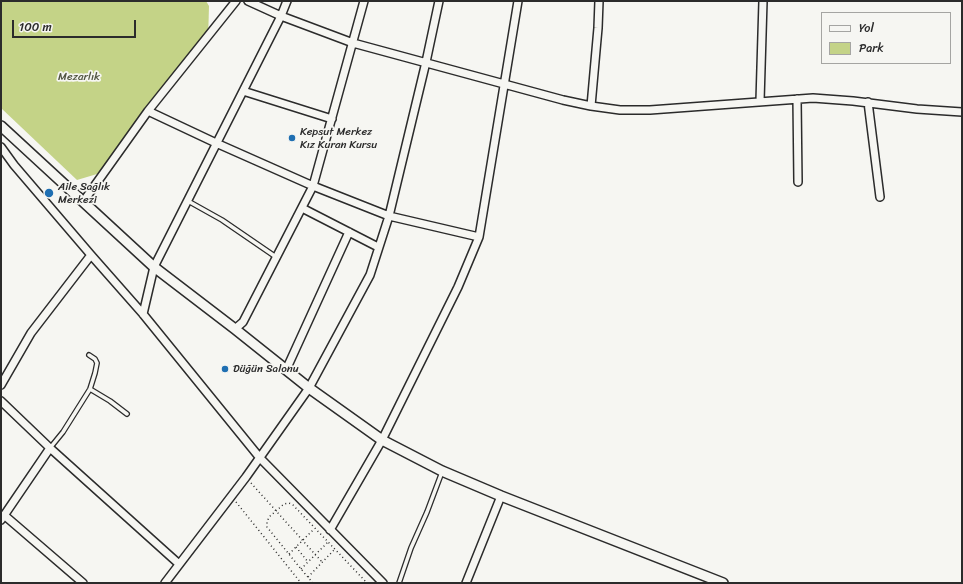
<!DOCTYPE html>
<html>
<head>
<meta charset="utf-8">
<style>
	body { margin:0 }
	#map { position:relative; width:963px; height:584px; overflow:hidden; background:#f6f6f2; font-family:Sriracha,sans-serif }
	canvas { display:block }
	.frame { position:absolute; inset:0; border:2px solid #2b2b2b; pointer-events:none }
	.legend { position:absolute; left:821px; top:12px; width:130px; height:52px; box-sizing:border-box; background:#f6f6f2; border:1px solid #a5a5a2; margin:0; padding:5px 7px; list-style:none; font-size:12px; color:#2b2b2b }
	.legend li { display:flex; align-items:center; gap:8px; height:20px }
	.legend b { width:20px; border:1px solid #a5a5a2 }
	.scale { position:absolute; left:12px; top:20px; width:124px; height:18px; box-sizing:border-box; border:2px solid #2b2b2b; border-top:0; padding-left:5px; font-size:12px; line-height:14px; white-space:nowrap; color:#2b2b2b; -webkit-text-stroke:3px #f6f6f2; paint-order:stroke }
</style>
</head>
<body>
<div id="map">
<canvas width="963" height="584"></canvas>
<div class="frame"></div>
<ul class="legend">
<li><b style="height:5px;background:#f6f6f2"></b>Yol</li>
<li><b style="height:11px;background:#c4d387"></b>Park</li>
</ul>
<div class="scale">100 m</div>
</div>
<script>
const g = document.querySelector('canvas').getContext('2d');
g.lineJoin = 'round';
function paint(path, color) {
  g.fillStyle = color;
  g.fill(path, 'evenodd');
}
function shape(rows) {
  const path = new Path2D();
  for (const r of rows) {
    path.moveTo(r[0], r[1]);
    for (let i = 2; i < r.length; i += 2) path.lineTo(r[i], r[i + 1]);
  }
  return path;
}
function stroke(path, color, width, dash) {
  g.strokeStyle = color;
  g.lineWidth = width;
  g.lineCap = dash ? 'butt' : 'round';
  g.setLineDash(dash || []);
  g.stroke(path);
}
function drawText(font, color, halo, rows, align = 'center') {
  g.font = font + ' Sriracha,sans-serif';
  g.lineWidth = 3.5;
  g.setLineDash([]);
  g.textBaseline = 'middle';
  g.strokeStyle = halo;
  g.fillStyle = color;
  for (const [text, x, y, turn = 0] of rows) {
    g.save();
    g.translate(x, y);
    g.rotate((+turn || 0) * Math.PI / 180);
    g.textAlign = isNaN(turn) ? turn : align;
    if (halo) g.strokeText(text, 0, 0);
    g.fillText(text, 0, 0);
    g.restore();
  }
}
paint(shape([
	[1,1,206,1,209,6,208,41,97,174,77,180,1,108]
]), '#c4d387');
const service = shape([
	[188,201,222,220,276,257],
	[90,389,110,401,127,414],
	[50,448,63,432,90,389,95,373,97,363,95,359,89,355],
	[399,583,411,548,427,512,442,472]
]);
const minor = shape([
	[248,1,281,16,353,43,563,100,591,106,620,110,650,110,813,98,853,101,917,109,962,112],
	[243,91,332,119],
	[797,99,798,182],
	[760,101,763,1],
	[868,102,880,197],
	[591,106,598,28,599,1],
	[148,111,216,143,313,186,389,216,479,237],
	[1,147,14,165,91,255,143,314,260,458,383,583],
	[83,202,148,111,236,1],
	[302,208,378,247],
	[143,314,154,267,281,16,287,1],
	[235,329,243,322,313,186,364,1],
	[286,370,349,232],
	[1,385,31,333,91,255],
	[1,401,50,448,179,564],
	[4,515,83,583],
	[1,520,50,448],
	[330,530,382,440,458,287,479,237,518,1],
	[165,583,246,477,309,388,370,275,389,216,426,62,439,1],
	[466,583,501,496]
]);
const tertiary = shape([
	[1,126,154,267,235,329,309,388,382,440,442,471,501,496,723,583]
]);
stroke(service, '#2b2b2b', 6);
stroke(minor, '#2b2b2b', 10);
stroke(tertiary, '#2b2b2b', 12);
stroke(shape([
	[251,483,322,562],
	[236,502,301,583],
	[296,547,308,562],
	[289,554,314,529],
	[301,569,328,542],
	[308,577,335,549],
	[313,583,301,569,267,527,267,522,269,517,284,504,289,503,293,505,367,583]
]), '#2b2b2b', 1.5, [1, 3]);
stroke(service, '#f6f6f2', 3.5);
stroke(minor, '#f6f6f2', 7);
stroke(tertiary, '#f6f6f2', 9);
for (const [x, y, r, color] of [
	[292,138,4,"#1f6fb2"],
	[49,193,5,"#1f6fb2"],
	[225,369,4,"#1f6fb2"]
]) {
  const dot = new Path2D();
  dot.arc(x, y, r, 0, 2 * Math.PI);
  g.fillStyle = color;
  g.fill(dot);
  stroke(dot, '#f6f6f2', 1.5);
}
drawText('11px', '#515542', '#f6f6f2', [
	["Mezarlık",79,77]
]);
drawText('11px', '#2b2b2b', '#f6f6f2', [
	["Kepsut Merkez",300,132],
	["Kız Kuran Kursu",300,145],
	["Aile Sağlık",58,187],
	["Merkezi",58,200],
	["Düğün Salonu",233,369]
], 'left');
</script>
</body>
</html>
